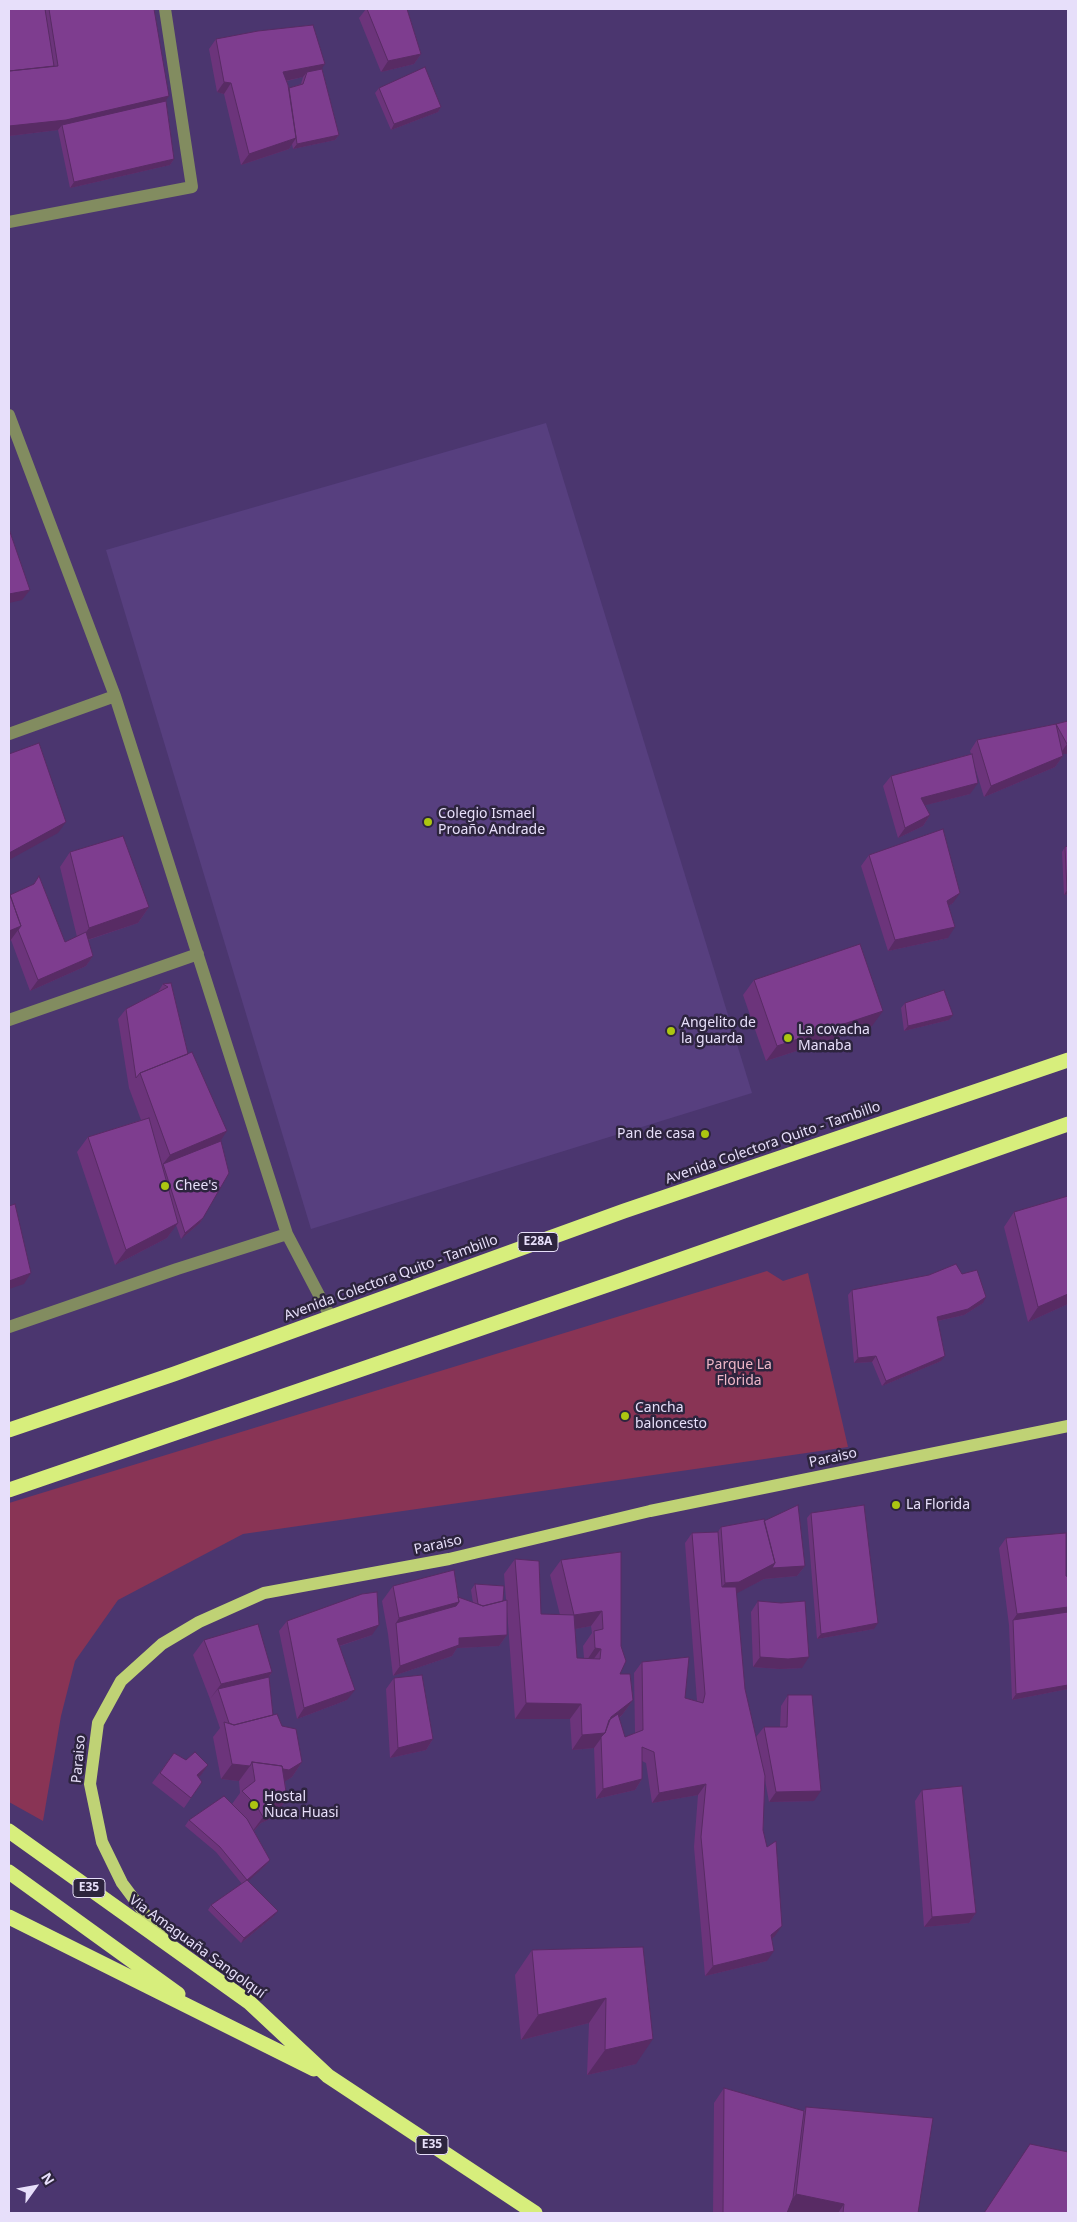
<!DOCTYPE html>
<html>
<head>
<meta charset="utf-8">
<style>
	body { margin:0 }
	#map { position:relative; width:1077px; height:2222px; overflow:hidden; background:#4b366f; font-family:"Noto Sans",sans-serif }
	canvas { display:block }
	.frame { position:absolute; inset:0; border:10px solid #e7dffa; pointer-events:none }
	.north { position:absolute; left:10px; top:2162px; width:50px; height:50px; -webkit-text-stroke:4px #2d243e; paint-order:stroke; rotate:58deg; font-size:14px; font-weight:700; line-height:20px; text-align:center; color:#e7dffa }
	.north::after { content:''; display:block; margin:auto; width:18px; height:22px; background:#e7dffa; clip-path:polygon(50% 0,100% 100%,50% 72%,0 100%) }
</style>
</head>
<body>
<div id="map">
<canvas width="1077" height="2222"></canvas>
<div class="frame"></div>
<div class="north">N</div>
</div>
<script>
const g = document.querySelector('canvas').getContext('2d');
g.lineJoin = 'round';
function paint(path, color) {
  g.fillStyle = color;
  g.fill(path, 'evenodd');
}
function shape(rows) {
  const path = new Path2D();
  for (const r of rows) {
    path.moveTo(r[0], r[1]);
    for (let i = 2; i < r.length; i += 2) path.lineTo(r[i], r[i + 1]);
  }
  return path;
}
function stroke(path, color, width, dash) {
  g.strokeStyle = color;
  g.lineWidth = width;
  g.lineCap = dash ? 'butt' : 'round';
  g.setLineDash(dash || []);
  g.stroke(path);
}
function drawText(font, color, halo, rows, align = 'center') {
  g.font = font + ' "Noto Sans",sans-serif';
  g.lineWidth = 5;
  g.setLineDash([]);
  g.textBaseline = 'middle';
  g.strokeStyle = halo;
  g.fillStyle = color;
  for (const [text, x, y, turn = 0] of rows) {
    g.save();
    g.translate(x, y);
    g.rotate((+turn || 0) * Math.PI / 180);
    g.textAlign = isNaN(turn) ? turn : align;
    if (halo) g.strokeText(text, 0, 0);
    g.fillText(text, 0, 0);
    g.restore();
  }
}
paint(shape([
	[546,423,752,1093,311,1229,106,550]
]), '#573f7f');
paint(shape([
	[767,1271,783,1281,808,1273,848,1447,243,1534,118,1600,75,1661,61,1716,43,1821,9,1802,9,1503]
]), '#893455');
stroke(shape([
	[9,222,192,187,165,9],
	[9,415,115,696,287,1234,330,1316],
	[9,734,115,696],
	[9,1020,198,954],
	[9,1327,177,1269,287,1234]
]), '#828c60', 12);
stroke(shape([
	[163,1938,122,1883,102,1842,90,1784,98,1723,121,1681,162,1644,199,1622,264,1593,449,1559,650,1511,1068,1426]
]), '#bfd275', 12);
stroke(shape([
	[9,1430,174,1374,624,1211,1068,1060],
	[9,1490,622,1280,1068,1124],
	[9,1831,250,2003,328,2076,535,2213],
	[9,1872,178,1994],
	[9,1917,314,2069]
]), '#d7ee7c', 15);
paint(shape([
	[46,9,154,9,174,159,170,165,70,188,58,130,9,136],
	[366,9,407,9,421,54,414,64,381,72,359,18],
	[216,39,322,69,339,135,335,140,293,149,292,144,289,149,241,165,224,94,217,92,209,49],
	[303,77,301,84,289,88,287,81],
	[379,88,441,107,438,112,391,130,375,93],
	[1068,721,1068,754,1062,754,1063,756,1055,767,984,797,974,764,970,794,925,805,930,815,923,826,898,838,883,786,891,776,971,754,970,751,977,740,1056,724],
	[1065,847,1068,894,1064,895,1062,852],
	[70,852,149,907,138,923,88,940,93,956,86,966,30,991,11,940,9,941,9,892,10,895,33,885,39,876,65,942,77,937,60,867],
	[869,855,953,903,948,906,948,938,888,951,861,866],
	[754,980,872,1026,766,1061,743,995],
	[171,983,188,1054,221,1141,203,1218,200,1223,181,1239,176,1225,167,1238,115,1265,77,1152,88,1137,141,1120,129,1088,118,1019,126,1009,158,992,163,984],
	[905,1003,949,1020,904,1031,901,1008],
	[1014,1212,1068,1304,1028,1322,1004,1227],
	[852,1290,983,1303,964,1315,938,1321,941,1361,882,1386,872,1362,854,1363,848,1295],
	[811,1513,874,1629,817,1639,807,1518],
	[764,1521,805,1566,797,1576,764,1579,736,1593,745,1689,756,1737,764,1727,780,1727,781,1706,788,1695,814,1801,769,1802,765,1780,763,1830,774,1937,771,1939,767,1961,705,1976,694,1847,698,1795,652,1803,646,1763,642,1761,642,1779,635,1790,596,1799,594,1748,572,1750,570,1719,515,1719,507,1610,507,1635,499,1646,457,1648,452,1656,393,1676,388,1634,382,1601,393,1586,458,1597,473,1603,471,1590,475,1584,503,1601,506,1600,504,1574,515,1559,541,1614,560,1615,550,1575,561,1560,621,1552,620,1674,633,1700,622,1715,619,1718,625,1737,635,1733,634,1673,642,1662,685,1698,697,1701,685,1543,692,1533,718,1532,721,1527],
	[591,1626,592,1633,583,1646,584,1658,577,1658,575,1629],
	[1006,1538,1066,1576,1068,1577,1068,1689,1012,1700,1009,1625,999,1548],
	[758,1601,802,1668,780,1669,753,1667,751,1612],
	[287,1621,372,1635,340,1646,347,1700,297,1719,279,1631],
	[204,1640,272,1672,269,1677,273,1715,282,1726,302,1762,292,1777,285,1781,287,1798,274,1817,261,1823,254,1831,270,1860,266,1865,248,1881,274,1916,241,1943,208,1910,211,1905,242,1884,216,1852,185,1826,189,1820,232,1804,240,1793,239,1781,221,1779,213,1737,220,1728,210,1699,193,1655],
	[394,1678,433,1739,426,1750,390,1758,386,1689],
	[174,1753,186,1760,208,1765,199,1777,202,1782,184,1808,152,1783],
	[922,1790,976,1913,969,1923,924,1927,915,1801],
	[643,1947,636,2064,587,2075,589,2023,521,2040,515,1975,532,1950],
	[724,2088,804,2111,806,2107,918,2213,713,2213,714,2103]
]), '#6c347b');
paint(shape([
	[421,54,414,64,381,72,388,61],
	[325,64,318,74,307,72,303,77,276,83,283,72],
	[224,82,231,83,224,94,217,92],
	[169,96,162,106,62,125,58,130,9,136,9,126],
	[441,107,438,112,391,130,394,124],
	[339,135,335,140,293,149,297,144],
	[296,138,289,149,241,165,249,154],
	[174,159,170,165,70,188,74,182],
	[30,590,22,600,9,603,9,594],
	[1067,744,1068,744,1068,754,1060,754],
	[1063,756,1055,767,984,797,991,786],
	[978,783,970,794,914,808,921,798],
	[930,815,923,826,898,838,905,828],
	[66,822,58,833,9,860,9,853],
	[1067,890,1068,890,1068,894,1064,895],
	[960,893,953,903,939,912,947,901],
	[149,907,138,923,78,943,89,928],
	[21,926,10,941,9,941,9,931],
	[955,927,948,938,888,951,895,940],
	[93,956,86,966,30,991,38,980],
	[883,1011,872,1026,766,1061,777,1046],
	[953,1015,949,1020,904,1031,908,1026],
	[227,1131,217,1146,163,1164,170,1155],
	[203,1218,200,1223,181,1239,185,1233],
	[178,1223,167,1238,115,1265,126,1250],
	[31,1273,24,1284,9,1289,9,1281],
	[1068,1294,1068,1304,1028,1322,1038,1307],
	[986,1297,983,1303,964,1315,933,1322,937,1317],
	[876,1356,872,1362,854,1363,858,1358],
	[945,1356,941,1361,882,1386,886,1381],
	[775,1563,805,1566,797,1576,764,1579,728,1598,714,1598,725,1583],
	[459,1602,449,1617,396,1623,399,1618],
	[1068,1607,1068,1617,1013,1620,1017,1614],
	[602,1611,591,1626,564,1631,574,1615],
	[878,1623,874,1629,817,1639,821,1634],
	[379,1625,372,1635,330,1649,337,1639],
	[507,1635,499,1646,457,1648,452,1656,393,1676,400,1666,459,1638],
	[595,1648,601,1649,590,1664,585,1663],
	[760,1657,809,1657,802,1668,780,1669,753,1667],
	[272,1672,262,1687,218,1689,210,1699,221,1684],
	[1068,1685,1068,1689,1012,1700,1016,1694],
	[355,1690,347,1700,297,1719,304,1708],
	[633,1700,622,1715,605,1729,611,1717],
	[526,1703,581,1704,570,1719,515,1719],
	[605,1733,594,1748,572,1750,582,1735],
	[433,1739,426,1750,390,1758,398,1748],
	[302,1762,292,1777,279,1785,253,1766],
	[232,1764,250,1766,239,1781,221,1779],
	[208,1765,201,1775,190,1786,197,1775],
	[642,1779,635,1790,596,1799,603,1789],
	[706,1784,698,1795,652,1803,659,1793],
	[821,1791,814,1801,769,1802,776,1792],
	[287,1798,274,1817,261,1823,249,1836,263,1817,274,1804],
	[270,1860,266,1865,243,1886,247,1880],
	[278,1911,274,1916,241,1943,244,1938],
	[976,1913,969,1923,924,1927,932,1917],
	[782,1926,774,1937,763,1945,771,1935],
	[774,1951,767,1961,705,1976,713,1966],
	[606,1998,589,2023,521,2040,538,2015],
	[653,2039,636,2064,587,2075,605,2050],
	[796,2194,844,2204,838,2213,783,2213]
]), '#582b64');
const building = shape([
	[9,9,45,9,54,66,9,71,9,9],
	[49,9,154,9,169,96,66,120,9,126,9,71,58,66,49,9],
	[367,9,407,9,421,54,388,61,367,9],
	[313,25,325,64,283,72,288,85,296,138,249,154,231,83,224,82,216,39,258,31,313,25],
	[425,67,441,107,394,124,379,88,425,67],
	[322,69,339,135,297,144,289,88,303,84,307,72,322,69],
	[166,101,174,159,74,182,62,125,166,101],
	[9,529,30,590,9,594,9,529],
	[1068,721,1068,744,1067,744,1056,724,1063,756,991,786,977,740,1056,724,1068,721],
	[39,743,66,822,9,853,9,754,39,743],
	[972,754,978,783,921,798,930,815,905,828,891,776,972,754],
	[943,829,960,893,947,901,955,927,895,940,869,855,943,829],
	[123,836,149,907,89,928,70,852,123,836],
	[1068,846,1068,890,1067,890,1065,847,1068,846],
	[39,876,65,942,86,932,93,956,38,980,18,930,21,926,10,895,34,884,39,876],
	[9,892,21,926,9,931,9,892],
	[860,944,883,1011,777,1046,754,980,860,944],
	[171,983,188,1054,140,1073,136,1078,126,1009,168,987,163,984,171,983],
	[944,990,953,1015,908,1026,905,1003,944,990],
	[192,1052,227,1131,170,1155,140,1073,192,1052],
	[149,1118,178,1223,126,1250,88,1137,149,1118],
	[221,1141,229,1173,203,1218,185,1233,163,1164,221,1141],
	[1068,1196,1068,1294,1038,1307,1014,1212,1068,1196],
	[15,1204,31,1273,9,1281,9,1206,15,1204],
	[956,1264,962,1274,977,1270,986,1297,968,1309,937,1317,945,1356,886,1381,876,1356,858,1358,852,1290,929,1275,956,1264],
	[798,1505,805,1566,772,1568,775,1563,764,1521,798,1505],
	[864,1505,878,1623,821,1634,811,1513,864,1505],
	[764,1519,775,1563,739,1582,725,1583,721,1527,764,1519],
	[718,1532,722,1587,736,1587,745,1689,765,1776,763,1830,767,1847,776,1841,782,1926,771,1935,774,1951,713,1966,701,1837,706,1784,659,1793,654,1752,642,1747,642,1779,603,1789,601,1737,605,1733,609,1720,618,1714,625,1737,643,1730,642,1662,689,1657,685,1698,703,1703,705,1694,692,1533,718,1532],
	[1066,1533,1066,1576,1068,1577,1068,1607,1017,1614,1006,1538,1066,1533],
	[621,1552,621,1646,626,1661,620,1674,630,1674,633,1700,611,1717,605,1733,582,1735,581,1704,526,1703,515,1559,539,1561,541,1614,574,1615,577,1658,600,1659,601,1649,595,1648,594,1631,603,1629,602,1611,574,1615,561,1560,621,1552],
	[454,1570,459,1602,399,1618,393,1586,454,1570],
	[475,1584,504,1586,503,1601,483,1606,478,1604,475,1584],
	[377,1592,379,1625,337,1639,355,1690,304,1708,287,1621,362,1594,377,1592],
	[458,1597,483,1606,507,1600,507,1635,459,1638,459,1645,400,1666,396,1623,456,1606,459,1602,458,1597],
	[758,1601,781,1603,805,1601,809,1657,788,1659,760,1657,758,1601],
	[1068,1612,1068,1685,1016,1694,1013,1620,1068,1612],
	[258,1624,272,1672,221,1684,204,1640,258,1624],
	[422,1675,433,1739,398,1748,394,1678,422,1675],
	[269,1677,273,1715,234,1725,229,1723,218,1689,269,1677],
	[788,1695,812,1695,821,1791,776,1792,764,1727,787,1727,788,1695],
	[277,1714,282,1726,296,1729,302,1762,289,1770,283,1769,282,1766,252,1762,250,1766,232,1764,224,1722,234,1725,277,1714],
	[195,1752,208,1765,197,1775,202,1782,191,1798,160,1773,174,1753,186,1760,195,1752],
	[252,1762,282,1766,287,1798,274,1804,263,1817,256,1805,242,1791,255,1781,252,1762],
	[962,1786,976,1913,932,1917,922,1790,962,1786],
	[224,1796,247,1819,270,1860,247,1880,220,1847,189,1820,224,1796],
	[247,1880,278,1911,244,1938,211,1905,247,1880],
	[643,1947,653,2039,605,2050,606,1998,538,2015,532,1950,643,1947],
	[724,2088,804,2111,793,2198,787,2213,723,2213,724,2088],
	[806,2107,933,2118,918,2213,843,2213,844,2204,796,2194,806,2107],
	[1030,2144,1068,2152,1068,2213,984,2213,1030,2144]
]);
paint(building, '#7e3d8f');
stroke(building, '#582b64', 1);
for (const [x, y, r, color] of [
	[428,822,5,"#acc611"],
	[671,1031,5,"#acc611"],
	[788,1038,5,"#acc611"],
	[705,1134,5,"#acc611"],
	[165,1186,5,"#acc611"],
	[625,1416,5,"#acc611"],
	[896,1505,5,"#acc611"],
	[254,1805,5,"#acc611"]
]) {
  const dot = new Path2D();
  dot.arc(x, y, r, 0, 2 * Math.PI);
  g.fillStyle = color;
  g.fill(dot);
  stroke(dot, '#2d243e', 2);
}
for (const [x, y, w] of [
	[538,1242,40],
	[89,1888,32],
	[432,2145,32]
]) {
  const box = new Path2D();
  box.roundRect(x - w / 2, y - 9.5, w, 19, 4);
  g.fillStyle = '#2d243e';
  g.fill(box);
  stroke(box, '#e7dffa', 1);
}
drawText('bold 12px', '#e7dffa', null, [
	["E28A",538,1242],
	["E35",89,1888],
	["E35",432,2145]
]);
drawText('14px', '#e7dffa', '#2d243e', [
	["Colegio Ismael",438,814],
	["Proaño Andrade",438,830],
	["Angelito de",681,1023],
	["la guarda",681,1039],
	["La covacha",798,1030],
	["Manaba",798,1046],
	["Pan de casa",695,1134,"right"],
	["Chee's",175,1186],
	["Cancha",635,1408],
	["baloncesto",635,1424],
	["La Florida",906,1505],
	["Hostal",264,1797],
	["Ñuca Huasi",264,1813]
], 'left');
drawText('14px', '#e7dffa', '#2d243e', [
	["Avenida Colectora Quito - Tambillo",773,1143,-19],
	["Avenida Colectora Quito - Tambillo",391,1278,-20],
	["Paraiso",833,1458,-12],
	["Paraiso",438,1545,-12],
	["Paraiso",79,1759,-85],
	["Via Amaguaña Sangolquí",197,1947,36]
]);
drawText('14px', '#efb7c8', '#2d243e', [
	["Parque La",739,1365],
	["Florida",739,1381]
]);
</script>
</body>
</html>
